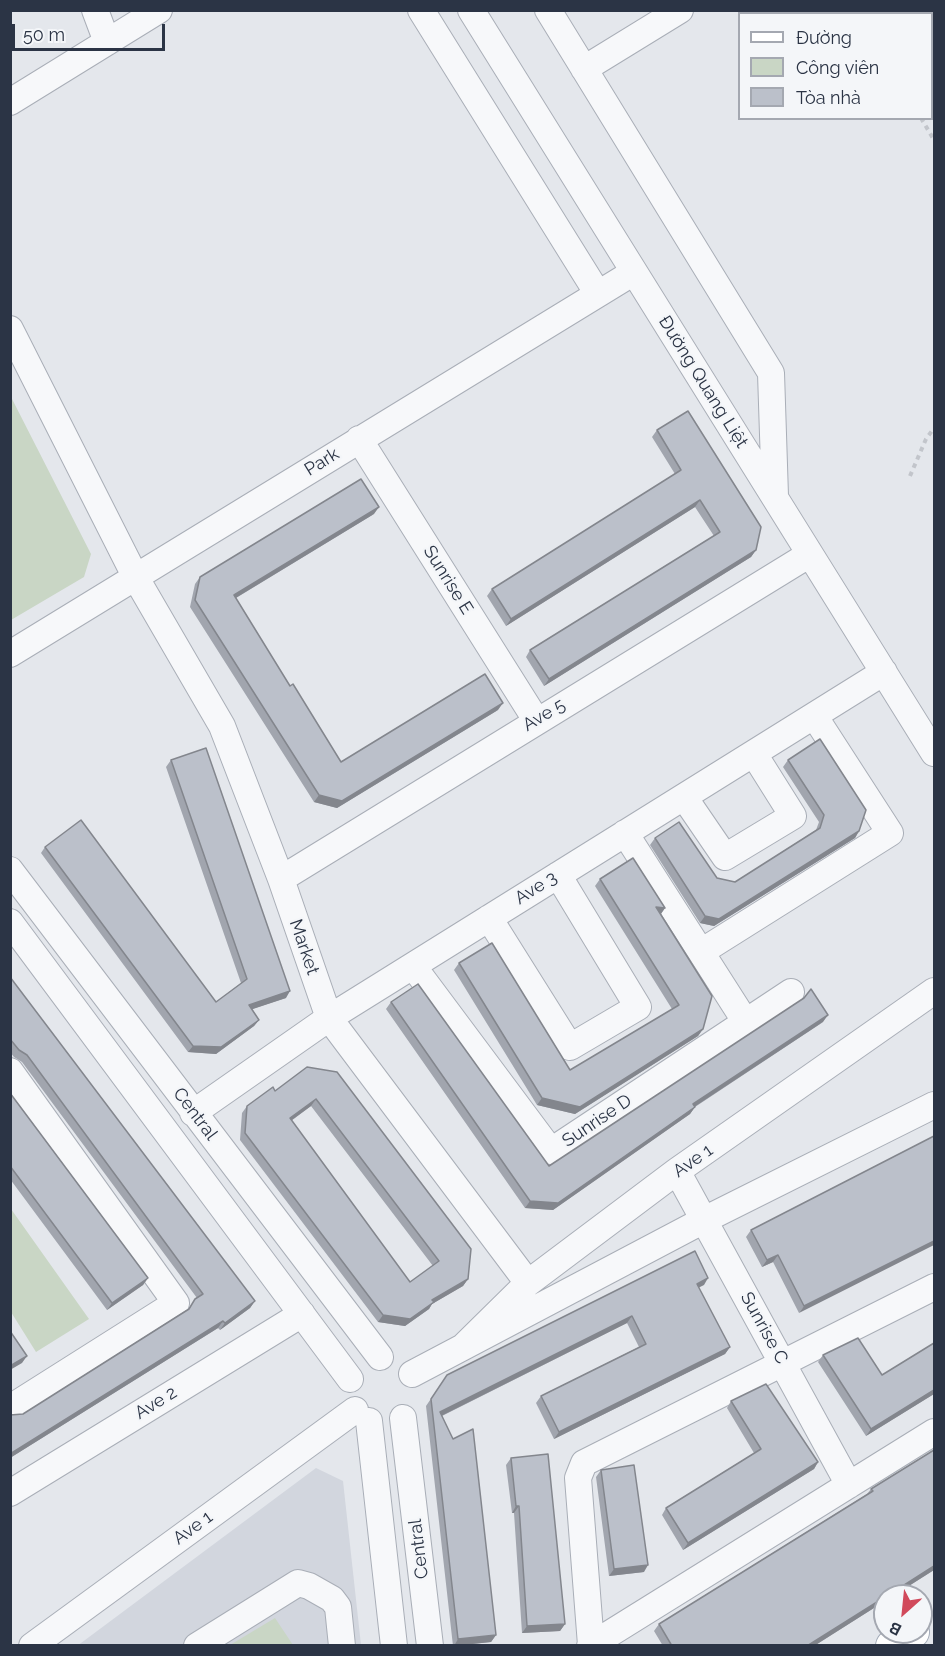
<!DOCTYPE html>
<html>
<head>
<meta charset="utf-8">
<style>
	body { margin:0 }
	#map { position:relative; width:945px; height:1656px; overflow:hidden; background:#e4e7ec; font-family:Raleway,sans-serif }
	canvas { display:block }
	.frame { position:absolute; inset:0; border:12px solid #2b3445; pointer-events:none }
	.legend { position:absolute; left:738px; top:12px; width:195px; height:108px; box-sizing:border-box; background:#f4f6f9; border:2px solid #a4a8b1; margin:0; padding:8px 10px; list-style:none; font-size:18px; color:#2b3445 }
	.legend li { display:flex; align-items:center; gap:12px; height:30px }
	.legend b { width:30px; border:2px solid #a4a8b1 }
	.north { position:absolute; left:873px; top:1584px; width:60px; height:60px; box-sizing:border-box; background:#f4f6f9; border:2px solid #a4a8b1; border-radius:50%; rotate:207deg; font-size:16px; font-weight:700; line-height:24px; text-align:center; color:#2b3445 }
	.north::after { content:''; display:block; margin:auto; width:21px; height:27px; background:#d1495b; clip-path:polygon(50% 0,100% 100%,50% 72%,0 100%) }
	.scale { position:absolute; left:12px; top:24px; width:153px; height:27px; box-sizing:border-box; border:3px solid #2b3445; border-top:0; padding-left:8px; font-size:18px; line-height:21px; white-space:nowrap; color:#2b3445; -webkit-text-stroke:4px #f4f6f9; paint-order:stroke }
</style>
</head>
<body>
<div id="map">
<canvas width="945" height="1656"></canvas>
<div class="frame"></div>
<ul class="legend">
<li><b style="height:8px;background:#fff"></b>Đường</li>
<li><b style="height:16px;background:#c9d6c5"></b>Công viên</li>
<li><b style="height:16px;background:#bbc0ca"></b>Tòa nhà</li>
</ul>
<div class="north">B</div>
<div class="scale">50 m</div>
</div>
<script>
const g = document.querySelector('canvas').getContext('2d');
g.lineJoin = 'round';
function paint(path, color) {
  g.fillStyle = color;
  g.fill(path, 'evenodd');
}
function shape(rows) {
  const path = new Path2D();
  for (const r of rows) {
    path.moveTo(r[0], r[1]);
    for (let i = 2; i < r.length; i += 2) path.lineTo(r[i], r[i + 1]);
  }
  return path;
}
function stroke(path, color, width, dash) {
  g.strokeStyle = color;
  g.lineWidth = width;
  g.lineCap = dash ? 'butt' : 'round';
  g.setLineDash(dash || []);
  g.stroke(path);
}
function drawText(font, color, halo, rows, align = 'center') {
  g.font = font + ' Raleway,sans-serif';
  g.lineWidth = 4.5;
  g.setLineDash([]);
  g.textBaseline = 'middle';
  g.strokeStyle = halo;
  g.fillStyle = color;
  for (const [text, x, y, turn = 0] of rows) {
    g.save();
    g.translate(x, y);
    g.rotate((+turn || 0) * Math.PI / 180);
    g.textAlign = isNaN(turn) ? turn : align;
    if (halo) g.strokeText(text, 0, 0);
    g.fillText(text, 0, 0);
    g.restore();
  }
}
paint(shape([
	[316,1468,343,1481,361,1645,77,1646]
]), '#d2d6de');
paint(shape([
	[10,395,91,554,84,577,11,620],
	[11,1209,89,1319,36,1352,11,1312],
	[275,1618,293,1645,230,1645]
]), '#c9d6c5');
const minor = shape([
	[95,10,107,42],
	[421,10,598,294],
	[471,10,934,753],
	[548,10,771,373,775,496],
	[584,69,680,10],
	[10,102,159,10],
	[10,329,136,578,222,726,281,879,329,1018,528,1283],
	[359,439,536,720],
	[10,654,634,272],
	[684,797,725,857,793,816,754,754],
	[625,833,745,1021],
	[10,870,380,1357],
	[281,879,810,554],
	[489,918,570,1047,638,1007,558,875],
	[10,922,350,1379],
	[701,952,890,833,815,717],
	[413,966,551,1151,791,992],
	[10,1071,176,1303,10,1408],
	[193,1113,329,1018,884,672],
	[677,1171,849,1485],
	[463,1347,528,1283,677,1171,934,991],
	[412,1374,704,1220,934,1105],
	[403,1418,430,1646],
	[369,1421,394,1646],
	[10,1493,302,1314],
	[591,1645,578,1478,584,1463,934,1287],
	[32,1646,355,1410],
	[197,1646,298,1583,309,1586,332,1599,338,1607,342,1646],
	[590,1646,934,1432]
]);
const major = shape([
	[892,1646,913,1632]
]);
stroke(minor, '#a9aeb7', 28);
stroke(major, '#a3abb8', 34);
stroke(shape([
	[850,10,852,14],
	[921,118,934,140],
	[910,476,926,439,934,428]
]), '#c2c5cb', 4, [4.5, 4.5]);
stroke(minor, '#f7f8fa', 26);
stroke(major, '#fff', 32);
paint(shape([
	[657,430,756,550,751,557,544,686,526,657,530,650,714,536,695,507,506,626,487,596,492,589,675,474,652,437],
	[374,514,236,598,290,686,341,762,498,710,337,808,314,802,190,607,195,584,200,577],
	[171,760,286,998,252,1009,259,1020,254,1026,216,1054,188,1052,41,853,45,847,216,1002,241,983,166,767],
	[788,760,859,831,855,838,714,926,700,923,650,845,655,838,717,878,735,882,816,830,819,822,783,767],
	[600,879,665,908,661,914,703,1029,698,1036,575,1114,537,1105,454,970,459,963,570,1070,672,1009,595,886],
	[10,977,255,1301,250,1308,220,1330,218,1328,10,1458,10,1415,23,1414,188,1309,197,1298,22,1062,14,1057,10,1052],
	[391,1002,549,1166,823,1022,695,1107,690,1114,553,1210,525,1208,386,1009],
	[307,1067,468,1279,463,1286,432,1304,429,1309,405,1326,378,1322,240,1140,242,1113,247,1106,275,1091],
	[311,1106,433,1266,410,1282,291,1121],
	[10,1093,148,1278,143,1285,107,1310,10,1179],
	[934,1136,799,1313,773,1262,762,1267,746,1237,751,1230],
	[704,1285,698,1287,730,1347,725,1354,554,1439,536,1403,541,1396,639,1347,627,1323,442,1416,496,1635,491,1642,453,1646,426,1406,447,1375],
	[934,1343,934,1394,866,1436,818,1362,823,1355,882,1375],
	[731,1401,818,1462,814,1469,683,1550,662,1515,666,1508,754,1453,727,1408],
	[511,1458,565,1624,560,1631,522,1633,514,1513,512,1513,506,1465],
	[601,1470,644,1572,609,1576,596,1477],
	[871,1489,934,1570,893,1596,885,1596,885,1601,814,1646,663,1646,654,1631,659,1624,867,1494]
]), '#a1a5ae');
paint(shape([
	[700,500,695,507,506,626,511,619],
	[379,507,374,514,229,602,234,595],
	[756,550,751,557,544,686,549,679],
	[503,703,498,710,337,808,314,802,319,795],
	[859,831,855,838,714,926,700,923,705,916],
	[656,907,665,908,660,915],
	[290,991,286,998,244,1012,249,1005],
	[828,1015,823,1022,688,1111,693,1104],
	[259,1020,254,1026,216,1054,188,1052,193,1046],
	[703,1029,698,1036,575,1114,537,1105,542,1098],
	[316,1099,311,1106,285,1125,290,1118],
	[695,1107,690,1114,553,1210,525,1208,530,1201],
	[934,1241,934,1245,799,1313,804,1306],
	[778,1255,773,1262,762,1267,767,1260],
	[148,1278,143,1285,107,1310,112,1303],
	[708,1278,704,1285,692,1291,697,1284],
	[468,1279,463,1286,432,1304,429,1309,405,1326,378,1322,383,1315,432,1300],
	[255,1301,250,1308,220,1330,225,1323],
	[632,1316,627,1323,435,1419,440,1412],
	[223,1321,218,1328,10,1458,10,1454],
	[730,1347,725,1354,554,1439,559,1432],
	[27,1356,22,1363,10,1370,10,1366],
	[934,1390,934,1394,866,1436,871,1429],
	[818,1462,814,1469,683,1550,688,1543],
	[516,1506,519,1506,514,1513,512,1513],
	[648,1565,644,1572,609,1576,614,1569],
	[934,1566,934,1570,893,1596,887,1596],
	[885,1597,885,1601,814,1646,807,1646],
	[565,1624,560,1631,522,1633,527,1626],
	[496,1635,491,1642,454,1646,458,1639]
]), '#83868d');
const building = shape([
	[688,411,761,527,756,550,549,679,530,650,720,532,700,500,511,619,492,589,681,470,657,430,688,411],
	[361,479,379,507,234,595,290,686,293,684,341,762,485,674,503,703,342,801,319,795,195,600,200,577,361,479],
	[820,739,866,810,859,831,719,919,705,916,655,838,679,822,717,878,735,882,820,828,824,815,788,760,820,739],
	[206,748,290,991,249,1005,259,1020,221,1047,193,1046,45,847,81,820,216,1002,247,979,171,760,206,748],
	[633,858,665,908,656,907,712,996,703,1029,580,1107,542,1098,459,963,492,943,570,1070,679,1005,600,879,633,858],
	[10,977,255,1301,225,1323,223,1321,10,1454,10,1415,23,1414,189,1309,195,1299,203,1294,27,1055,19,1050,10,1039,10,977],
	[418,984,549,1166,804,998,811,989,828,1015,693,1104,695,1107,558,1203,530,1201,391,1002,418,984],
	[307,1067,337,1072,471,1249,468,1279,432,1300,434,1302,410,1319,383,1315,245,1133,247,1106,273,1087,275,1091,307,1067],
	[316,1099,439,1261,410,1282,290,1118,316,1099],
	[10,1093,148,1278,112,1303,10,1166,10,1093],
	[934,1136,934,1241,804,1306,778,1255,767,1260,751,1230,934,1136],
	[695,1251,708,1278,697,1284,730,1347,559,1432,541,1396,646,1344,632,1316,440,1412,453,1439,473,1429,496,1635,458,1639,431,1399,447,1375,695,1251],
	[10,1331,27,1356,10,1366,10,1331],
	[858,1338,882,1375,934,1343,934,1390,871,1429,823,1355,858,1338],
	[766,1384,818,1462,688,1543,666,1508,761,1449,731,1401,766,1384],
	[934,1450,934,1566,887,1596,885,1596,885,1597,807,1646,672,1646,659,1624,873,1491,871,1489,934,1450],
	[548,1454,565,1624,527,1626,519,1506,516,1506,511,1458,548,1454],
	[634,1465,648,1565,614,1569,601,1470,634,1465]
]);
paint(building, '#bbc0ca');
stroke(building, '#83868d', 1.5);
drawText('18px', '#2b3445', '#f4f6f9', [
	["Đường Quang Liệt",703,382,58],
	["Park",322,462,-32],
	["Sunrise E",448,580,58],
	["Ave 5",544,715,-31],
	["Ave 3",536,888,-32],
	["Market",304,947,71],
	["Central",195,1114,53],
	["Sunrise D",597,1121,-34],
	["Ave 1",693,1161,-35],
	["Sunrise C",764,1328,61],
	["Ave 2",156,1403,-32],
	["Ave 1",193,1528,-36],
	["Central",419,1549,-97]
]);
</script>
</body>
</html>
